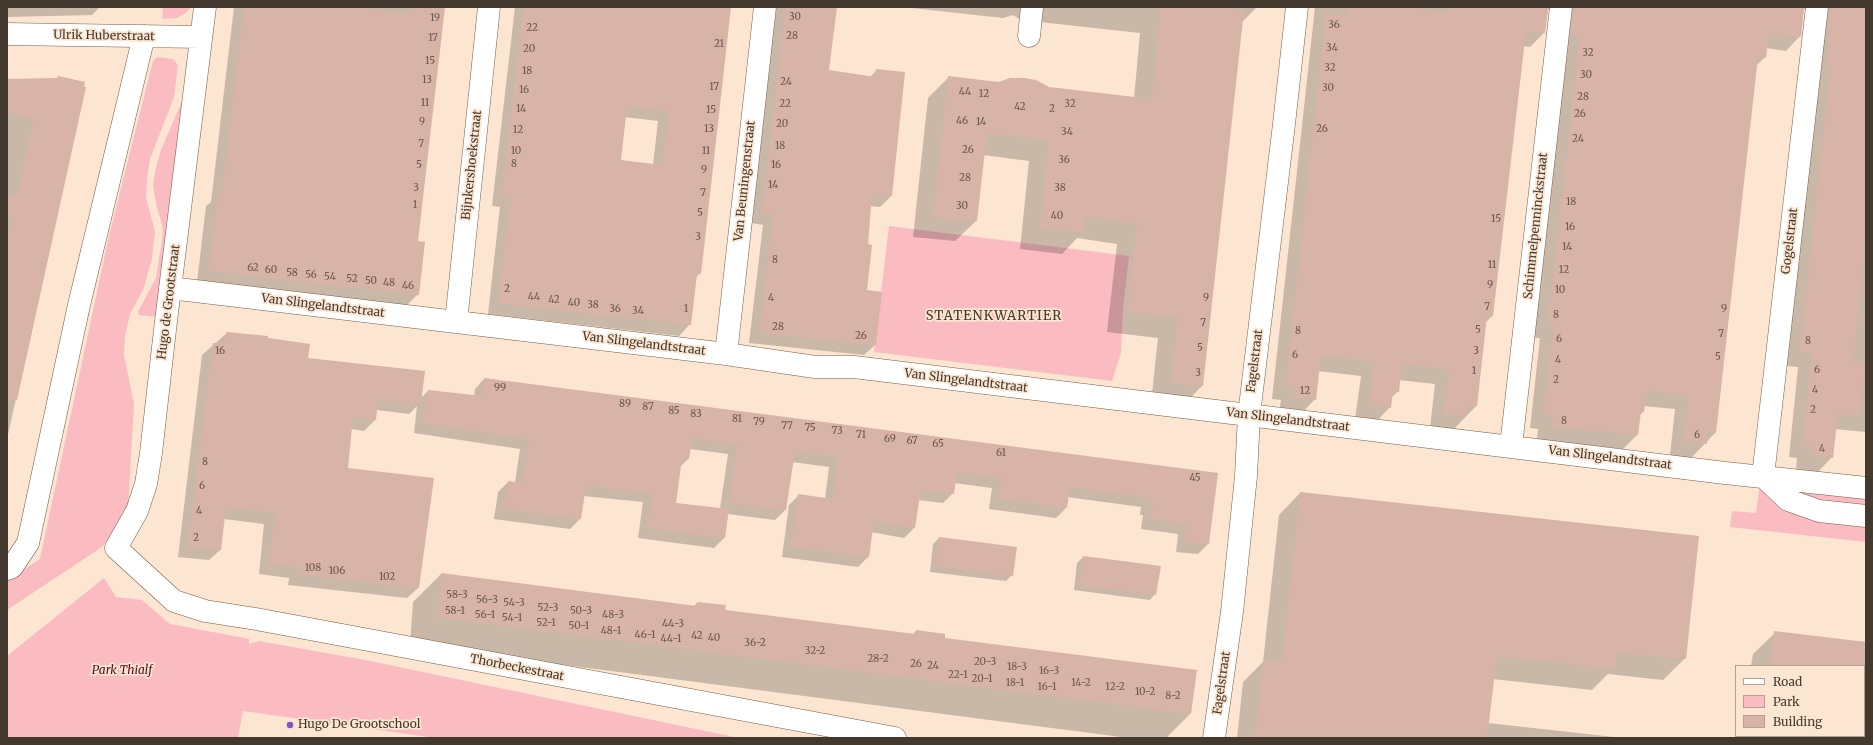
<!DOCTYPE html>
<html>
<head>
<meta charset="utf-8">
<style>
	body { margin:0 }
	#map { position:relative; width:1873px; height:745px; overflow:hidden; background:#fce5d1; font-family:Merriweather,serif }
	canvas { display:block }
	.frame { position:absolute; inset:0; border:8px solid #44392f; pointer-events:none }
	.legend { position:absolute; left:1735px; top:665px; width:130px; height:72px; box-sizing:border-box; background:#fce5d1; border:1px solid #b2a090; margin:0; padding:5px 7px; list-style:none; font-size:12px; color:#44392f }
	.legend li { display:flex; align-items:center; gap:8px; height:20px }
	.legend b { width:20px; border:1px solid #b2a090 }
</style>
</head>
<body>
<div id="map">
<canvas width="1873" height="745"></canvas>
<div class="frame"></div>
<ul class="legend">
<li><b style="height:5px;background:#fff"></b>Road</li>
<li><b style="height:11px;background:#fabbc1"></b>Park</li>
<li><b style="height:11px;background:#d8b3a7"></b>Building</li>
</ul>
</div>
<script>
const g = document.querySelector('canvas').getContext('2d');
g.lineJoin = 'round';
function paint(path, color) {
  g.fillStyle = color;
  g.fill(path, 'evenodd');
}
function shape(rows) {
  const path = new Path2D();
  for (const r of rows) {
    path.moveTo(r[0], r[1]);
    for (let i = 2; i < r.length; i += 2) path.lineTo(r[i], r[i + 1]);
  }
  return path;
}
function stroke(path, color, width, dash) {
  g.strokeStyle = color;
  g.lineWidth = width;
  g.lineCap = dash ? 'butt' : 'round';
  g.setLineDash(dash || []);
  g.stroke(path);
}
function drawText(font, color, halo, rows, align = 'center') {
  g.font = font + ' Merriweather,serif';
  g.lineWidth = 3.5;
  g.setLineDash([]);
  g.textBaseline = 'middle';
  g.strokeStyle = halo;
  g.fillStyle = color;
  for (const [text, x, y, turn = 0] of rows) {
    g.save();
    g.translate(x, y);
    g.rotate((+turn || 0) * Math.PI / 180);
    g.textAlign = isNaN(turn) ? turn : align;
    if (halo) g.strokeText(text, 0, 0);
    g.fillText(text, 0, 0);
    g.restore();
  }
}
paint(shape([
	[163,7,191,7,186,13,177,18,162,19],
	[157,57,173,59,178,65,174,97,150,159,147,178,146,198,155,231,152,259,143,290,130,314,125,336,124,355,134,404,128,509,126,517,102,547,7,610,7,581,40,559,109,236,153,61],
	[183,99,157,317,139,315,138,312,156,278,162,241,163,229,156,203,153,185,156,167,161,150],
	[889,226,1129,256,1123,309,1121,353,1112,381,874,352],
	[1760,483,1783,508,1801,516,1866,524,1866,542,1730,527,1732,511,1756,513],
	[1794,487,1866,496,1866,506,1821,501,1796,492],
	[104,578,116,597,142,600,170,624,249,639,249,644,259,641,365,660,739,738,436,738,243,711,238,738,7,738,7,656]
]), '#fabbc1');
paint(shape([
	[7,7,100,7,92,15,7,17],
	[234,7,444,7,417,242,418,294,406,306,197,282,206,206,211,202],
	[515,7,730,7,700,273,696,277,690,324,679,336,488,314,500,207,492,206],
	[625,117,658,121,653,165,619,161],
	[776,7,835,7,828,71,870,77,877,70,891,196,880,207,870,206,867,245,866,291,876,344,864,355,749,343,763,225,752,223],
	[902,7,1257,7,1242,22,1202,386,1182,406,1151,403,1158,338,1107,332,1117,244,1077,238,1062,254,1020,249,1029,161,983,155,976,221,955,241,913,237,928,98,949,77,1134,98,1140,33,1021,20,1013,15,1003,18],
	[1315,7,1866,7,1866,432,1835,429,1832,457,1818,472,1796,469,1797,458,1789,457,1798,367,1786,366,1810,12,1804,9,1800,36,1786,51,1766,48,1765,57,1756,66,1715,433,1691,458,1670,455,1675,409,1644,406,1643,412,1639,416,1637,435,1623,449,1537,440,1538,429,1530,428,1540,338,1534,338,1554,12,1548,9,1545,32,1530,47,1523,46,1492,316,1485,323,1476,406,1452,431,1430,428,1435,384,1399,380,1398,391,1391,398,1390,407,1376,422,1355,420,1361,376,1318,371,1315,399,1301,414,1279,411,1281,400,1272,399],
	[7,80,85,88,7,439],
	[227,333,267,339,307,359,421,398,428,391,474,396,475,389,484,379,1216,474,1208,544,1198,554,1176,552,1178,534,1141,529,1143,515,1140,515,1141,507,1067,497,1066,508,1056,518,989,509,992,488,954,483,953,493,943,503,918,500,914,528,904,538,871,532,868,557,858,567,782,557,789,505,799,495,825,499,829,467,792,462,785,510,775,520,728,514,724,538,714,548,638,538,643,502,583,496,580,519,570,529,494,519,498,492,508,482,515,483,520,449,414,433,417,406,409,414,376,410,375,420,364,431,351,429,347,469,418,588,407,598,288,585,289,578,259,574,264,524,224,519,220,550,209,560,178,557,202,355],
	[690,449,728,454,720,509,675,504,680,467,688,459],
	[1300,493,1685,658,1663,680,1608,674,1592,690,1493,679,1488,723,1623,738,1237,738,1243,682,1263,662,1279,515],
	[939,538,1012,575,1006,581,930,572,933,544],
	[1083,557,1155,594,1150,600,1074,590,1077,563],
	[441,574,694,606,697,603,724,610,912,635,916,631,1190,714,1166,738,1129,738,410,645,413,602],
	[1775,633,1866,643,1866,738,1743,738,1744,736,1864,736,1864,666,1751,666,1753,654]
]), '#0003');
paint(shape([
	[244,7,352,7,412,14,413,7,445,7,418,241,425,242,419,295,209,271,218,193,222,194],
	[524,7,731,7,704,248,701,274,697,274,691,325,498,303,511,196,502,196],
	[627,106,669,111,662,165,621,160],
	[786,7,837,7,829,70,875,77,876,69,905,72,892,196,872,194,868,244,872,245,867,290,882,292,876,345,760,333,773,214,762,213],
	[1161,7,1220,7,1244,10,1203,386,1171,383,1178,317,1127,312,1137,224,1085,216,1084,233,1040,228,1049,140,987,133,977,221,933,217,948,76,999,82,1010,78,1024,78,1036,80,1049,87,1152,99],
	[1348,7,1404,7,1448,12,1448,7,1548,7,1545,33,1526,31,1493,316,1487,316,1477,406,1468,405,1467,416,1444,414,1449,370,1402,364,1399,392,1393,391,1391,408,1369,406,1375,362,1321,355,1316,400,1293,397,1295,386,1286,385,1326,13,1348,15],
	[1573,7,1804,7,1801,37,1769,33,1766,58,1758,57,1716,433,1708,431,1707,444,1684,441,1689,395,1647,391,1644,412,1641,412,1638,435,1551,426,1553,415,1544,414,1554,324,1548,323,1580,37,1570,36],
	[1829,7,1866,7,1866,241,1853,361,1865,363,1860,415,1838,414,1833,458,1810,455,1811,444,1803,443,1812,353,1800,352,1831,65,1826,64,1829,40,1826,40],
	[58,76,85,82,84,87,86,87,17,400,7,399,7,242,12,219,7,218,7,196,16,198,34,119,7,112,7,79,57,78],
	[226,332,268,336,268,338,310,344,308,358,425,371,421,404,378,399,376,420,353,417,348,468,434,478,419,588,298,574,299,567,269,564,275,513,226,507,221,550,188,547,213,343,225,344],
	[484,378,1218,473,1209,544,1185,542,1187,524,1151,519,1153,506,1150,505,1151,498,1070,487,1067,508,999,499,1002,478,957,472,954,494,921,489,915,528,874,521,869,557,791,547,798,494,833,499,838,457,795,451,786,510,729,503,737,444,692,438,689,459,682,458,676,503,729,509,725,538,648,528,652,493,586,486,581,519,504,509,508,481,523,483,529,439,423,423,428,390,482,396],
	[1300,492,1699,536,1686,659,1617,652,1615,669,1497,656,1487,738,1255,738,1264,660,1282,661],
	[939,537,1017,547,1013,576,935,566],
	[1083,556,1161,566,1156,595,1079,585],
	[441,573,696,606,697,602,726,605,725,610,915,634,916,630,945,634,945,638,1197,670,1191,714,438,617],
	[1774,631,1866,642,1866,666,1770,666]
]), '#d8b3a7');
const minor = shape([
	[205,7,166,321,151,453,146,484,137,511,116,548,174,601,205,611,256,619,895,738],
	[7,34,201,37],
	[1029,36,1032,7],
	[170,288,726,354,815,367,854,367,1725,473,1866,488],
	[456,322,489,7],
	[726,354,765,7],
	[1511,446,1561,7],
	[1763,476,1817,7],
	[1763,476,1788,500,1819,511,1866,516],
	[7,569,12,567,28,543,79,305,144,36],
	[1214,738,1232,612,1246,476,1249,415,1284,124,1297,7]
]);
stroke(minor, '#765d47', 23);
stroke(minor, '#fff', 22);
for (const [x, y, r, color] of [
	[290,725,4,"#7d54ce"]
]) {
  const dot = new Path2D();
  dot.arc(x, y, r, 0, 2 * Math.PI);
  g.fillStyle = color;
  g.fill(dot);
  stroke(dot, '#fce5d1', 1.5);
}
drawText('10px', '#69584d', null, [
	["30",795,17],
	["19",435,18],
	["36",1334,25],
	["22",532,28],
	["28",792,36],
	["17",433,38],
	["21",719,44],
	["34",1332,48],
	["20",529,49],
	["32",1588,53],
	["15",430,61],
	["32",1330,68],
	["18",527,71],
	["30",1586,75],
	["13",427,80],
	["24",786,82],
	["17",714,87],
	["30",1328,88],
	["16",524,90],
	["44",965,92],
	["12",984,94],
	["28",1583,97],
	["11",425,103],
	["22",785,104],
	["32",1070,104],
	["42",1020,107],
	["14",521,109],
	["2",1052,109],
	["15",711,110],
	["26",1580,114],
	["46",962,121],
	["9",422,122],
	["14",981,122],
	["20",782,124],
	["13",709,129],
	["26",1322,129],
	["12",518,130],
	["34",1067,132],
	["24",1578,139],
	["7",421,144],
	["18",780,146],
	["26",968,150],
	["10",516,151],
	["11",706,151],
	["36",1064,160],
	["8",514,164],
	["5",419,165],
	["16",776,165],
	["9",704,170],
	["28",965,178],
	["14",773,185],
	["3",416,188],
	["38",1060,188],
	["7",703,193],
	["18",1571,202],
	["1",415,205],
	["30",962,206],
	["5",700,213],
	["40",1057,216],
	["15",1496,219],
	["16",1570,227],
	["3",698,237],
	["14",1567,247],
	["8",775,260],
	["11",1492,265],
	["62",253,268],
	["60",271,270],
	["12",1564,270],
	["58",292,273],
	["56",311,275],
	["54",330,277],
	["52",352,279],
	["50",371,281],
	["48",389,283],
	["9",1490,285],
	["46",408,286],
	["2",507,289],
	["10",1560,290],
	["44",534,297],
	["4",771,298],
	["9",1206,298],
	["42",554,300],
	["40",574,303],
	["38",593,305],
	["7",1487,307],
	["36",615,309],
	["1",686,309],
	["9",1724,309],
	["34",638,311],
	["8",1556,315],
	["7",1203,323],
	["28",778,327],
	["5",1478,330],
	["8",1298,331],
	["7",1721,334],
	["26",861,336],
	["6",1559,339],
	["8",1808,341],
	["5",1200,348],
	["16",220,351],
	["3",1476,351],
	["6",1295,355],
	["5",1718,357],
	["4",1558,360],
	["6",1817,370],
	["1",1474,371],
	["3",1198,373],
	["2",1556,380],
	["99",500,388],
	["4",1815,390],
	["12",1305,391],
	["89",625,404],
	["87",648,407],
	["2",1813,410],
	["85",674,411],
	["83",696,414],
	["81",737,419],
	["8",1564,421],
	["79",759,422],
	["77",787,426],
	["75",810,428],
	["73",837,431],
	["71",861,435],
	["6",1697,435],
	["69",890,439],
	["67",912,441],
	["65",938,444],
	["4",1822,449],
	["61",1001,453],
	["8",205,462],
	["45",1195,478],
	["6",202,486],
	["4",199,511],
	["2",196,538],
	["108",313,568],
	["106",337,571],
	["102",387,577],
	["58-3",457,595],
	["56-3",487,600],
	["54-3",514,603],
	["52-3",548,608],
	["58-1",455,611],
	["50-3",581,611],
	["56-1",485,615],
	["48-3",613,615],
	["54-1",512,618],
	["52-1",546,623],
	["44-3",673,624],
	["50-1",579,626],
	["48-1",611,631],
	["46-1",645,635],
	["42",697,636],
	["40",714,638],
	["44-1",671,639],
	["36-2",755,643],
	["32-2",815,651],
	["28-2",878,659],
	["20-3",985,662],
	["26",916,664],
	["24",933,666],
	["18-3",1017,667],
	["16-3",1049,671],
	["22-1",958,675],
	["20-1",982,679],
	["18-1",1015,683],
	["14-2",1081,683],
	["16-1",1047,687],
	["12-2",1115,687],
	["10-2",1145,692],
	["8-2",1173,696]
]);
drawText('12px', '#44392f', '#fce5d1', [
	["Ulrik Huberstraat",104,36,1],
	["Bijnkershoekstraat",472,165,-84],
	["Van Beuningenstraat",745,181,-84],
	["Schimmelpenninckstraat",1536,226,-84],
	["Gogelstraat",1790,241,-83],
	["Hugo de Grootstraat",169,302,-83],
	["Van Slingelandtstraat",323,306,7],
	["Van Slingelandtstraat",644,344,7],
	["Fagelstraat",1255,361,-83],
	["Van Slingelandtstraat",966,381,7],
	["Van Slingelandtstraat",1288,420,7],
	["Van Slingelandtstraat",1610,458,7],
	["Thorbeckestraat",517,668,11],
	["Fagelstraat",1222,683,-82]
]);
drawText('italic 12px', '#5c051f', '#fce5d1', [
	["Park Thialf",122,671]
]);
drawText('12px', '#44392f', '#fce5d1', [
	["Hugo De Grootschool",298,725]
], 'left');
g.letterSpacing = '1px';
drawText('13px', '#44392f', '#fce5d1', [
	["STATENKWARTIER",994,316]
]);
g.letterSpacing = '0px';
</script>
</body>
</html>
